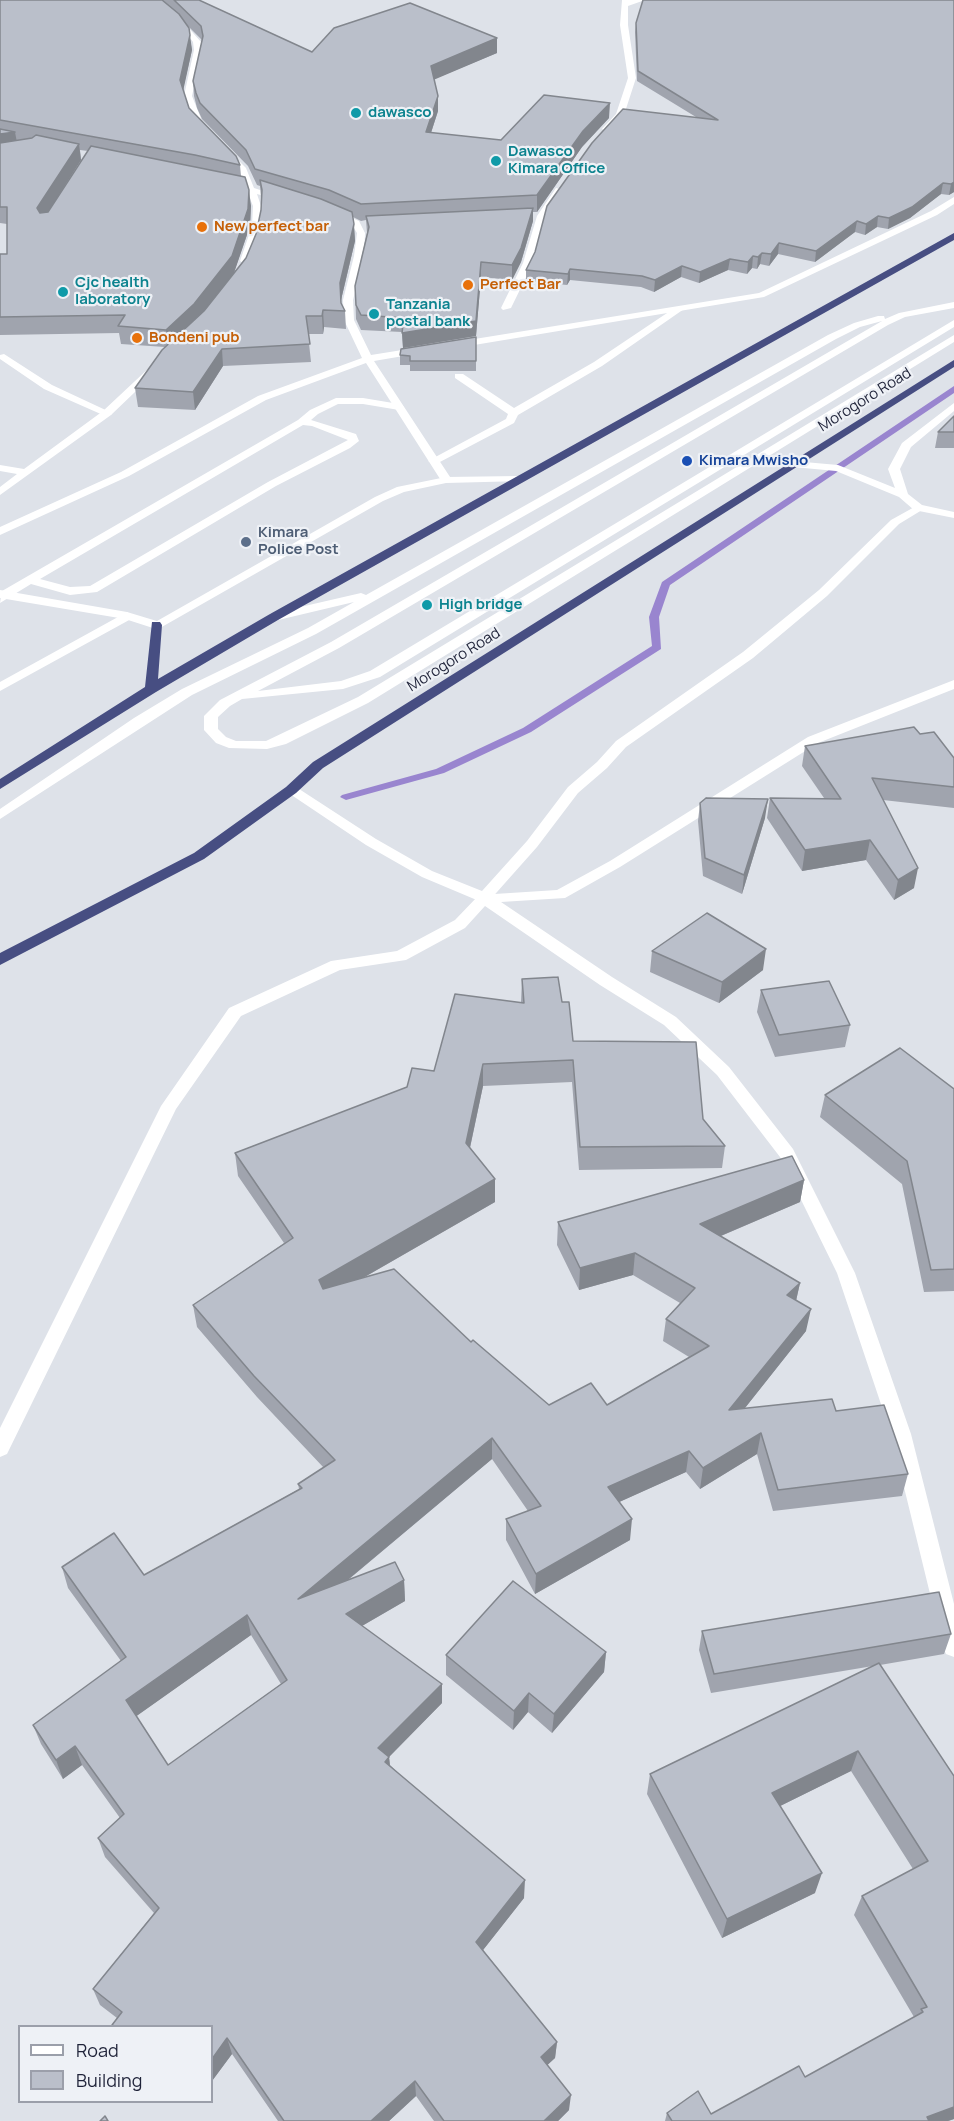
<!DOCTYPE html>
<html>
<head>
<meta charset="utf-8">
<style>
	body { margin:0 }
	#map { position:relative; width:954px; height:2121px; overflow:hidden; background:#dee2e9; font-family:Manrope,sans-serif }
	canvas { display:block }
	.legend { position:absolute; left:18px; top:2025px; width:195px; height:78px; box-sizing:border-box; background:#eef1f6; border:2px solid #9b9faa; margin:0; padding:8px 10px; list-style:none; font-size:18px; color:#1f2339 }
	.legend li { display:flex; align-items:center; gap:12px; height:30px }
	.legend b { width:30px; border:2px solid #9b9faa }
</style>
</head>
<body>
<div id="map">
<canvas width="954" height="2121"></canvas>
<ul class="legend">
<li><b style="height:8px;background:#fff"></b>Road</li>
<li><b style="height:16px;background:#babfca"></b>Building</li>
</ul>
</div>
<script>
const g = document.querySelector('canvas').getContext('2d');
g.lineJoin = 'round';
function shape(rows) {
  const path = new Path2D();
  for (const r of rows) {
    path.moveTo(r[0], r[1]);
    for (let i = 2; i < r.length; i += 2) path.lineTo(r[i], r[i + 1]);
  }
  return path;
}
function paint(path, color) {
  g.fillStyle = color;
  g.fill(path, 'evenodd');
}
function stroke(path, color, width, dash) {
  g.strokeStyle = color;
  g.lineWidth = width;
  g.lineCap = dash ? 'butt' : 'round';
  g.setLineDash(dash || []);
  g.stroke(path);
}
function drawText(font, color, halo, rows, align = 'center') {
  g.font = font + ' Manrope,sans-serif';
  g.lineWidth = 4.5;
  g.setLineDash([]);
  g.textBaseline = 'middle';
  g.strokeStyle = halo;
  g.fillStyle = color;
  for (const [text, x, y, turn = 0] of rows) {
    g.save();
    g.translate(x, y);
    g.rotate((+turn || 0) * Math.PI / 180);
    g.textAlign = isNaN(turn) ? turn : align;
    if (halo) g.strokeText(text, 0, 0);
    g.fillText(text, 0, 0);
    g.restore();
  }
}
paint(shape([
	[954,386,954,393,670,585,659,617,661,649,531,732,444,773,346,800,340,797,342,795,436,769,523,728,652,646,649,617,662,582,954,386]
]), '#9985cf');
paint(shape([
	[954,302,954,308,905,317,888,325,339,648,258,691,341,681,370,671,954,320,954,327,380,677,343,689,242,699,230,706,218,717,218,729,226,737,236,741,266,741,358,697,954,335,954,342,368,703,286,744,267,749,229,748,216,743,204,730,204,716,220,700,331,642,882,321,860,327,836,339,316,634,192,695,0,819,0,809,134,718,182,689,308,628,354,602,274,621,270,620,268,617,270,614,361,593,366,595,828,335,854,323,878,316,884,316,885,319,899,313,954,302],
	[676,307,684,309,602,366,518,415,514,423,438,463,434,464,428,461,506,419,508,414,455,378,455,374,463,374,514,408,594,362,676,307],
	[4,354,52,385,112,413,111,415,103,415,44,389,0,359,0,355,4,354],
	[363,398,399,404,404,407,399,410,363,404,338,404,318,414,311,420,356,434,359,441,350,448,276,486,97,592,70,595,31,584,0,603,2,591,298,420,310,410,336,398,363,398],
	[303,425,312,426,348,440,268,482,90,586,70,587,40,579,303,425],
	[918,505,924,508,922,510,899,524,827,596,753,658,626,747,607,768,578,793,537,847,489,901,479,901,422,877,366,845,284,790,286,787,296,787,376,839,432,871,482,891,527,841,568,787,597,762,616,741,743,652,819,590,891,520,918,505],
	[127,612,133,616,131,619,0,691,0,682,127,612]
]), '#fff');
paint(shape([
	[151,0,158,0,186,25,201,42,202,50,192,96,206,131,200,131,192,121,184,96,194,50,193,42,182,27,151,0],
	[622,0,645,0,628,6,628,25,636,78,624,115,606,131,602,129,616,114,628,78,620,25,622,0],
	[222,150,228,150,246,168,254,188,285,198,281,201,257,194,261,206,260,226,250,261,245,264,240,261,252,226,253,206,247,191,224,183,228,180,245,185,239,171,222,154,222,150],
	[556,188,563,190,545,216,533,263,511,308,503,310,501,308,523,263,537,216,556,188],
	[954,197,954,204,937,215,764,297,456,348,451,345,456,342,759,293,931,211,954,197],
	[334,211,359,221,365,233,364,256,353,300,354,320,371,355,421,347,426,350,421,353,374,361,452,480,450,482,442,482,366,363,266,400,129,476,0,535,0,527,121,472,258,396,362,358,344,320,343,300,354,256,357,233,352,225,331,216,331,212,334,211],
	[150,367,159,369,111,415,0,495,0,487,17,474,0,471,0,465,24,469,103,411,150,367],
	[954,403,954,411,911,447,900,469,908,494,922,505,954,512,954,518,914,510,899,497,836,471,793,467,787,464,793,461,838,465,895,488,888,469,902,443,954,403],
	[0,590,127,612,160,622,162,625,156,629,125,619,0,598,0,590],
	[954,680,954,689,818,743,620,867,565,898,501,902,612,977,676,1017,729,1067,793,1149,855,1273,911,1434,954,1604,954,1657,946,1654,943,1647,891,1434,837,1273,780,1157,717,1075,664,1025,600,985,485,906,465,928,406,960,340,970,241,1016,176,1109,7,1454,0,1457,0,1428,161,1106,229,1008,331,961,397,951,455,920,479,895,557,890,610,861,808,737,954,680]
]), '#fff');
paint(shape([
	[519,476,525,479,523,481,446,483,404,492,383,501,160,628,152,628,150,625,375,497,397,487,446,477,519,476]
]), '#fff');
paint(shape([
	[954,233,954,240,278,620,156,692,0,789,0,779,145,687,152,622,160,622,162,625,158,679,270,614,954,233],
	[954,360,954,367,323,768,296,793,204,859,0,965,0,953,194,853,286,787,313,762,954,360]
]), '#474e82');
paint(shape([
	[0,0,199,0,312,52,497,53,434,79,438,111,431,133,501,140,609,118,582,147,537,212,533,212,533,221,521,262,512,280,481,277,476,336,403,348,402,332,361,330,356,319,355,286,367,233,366,220,361,221,353,217,355,241,341,300,341,303,345,311,346,329,324,327,323,334,308,334,311,362,223,366,195,410,138,407,135,388,165,347,121,344,119,333,0,335,0,254,7,254,7,224,0,223],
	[187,25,202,40,193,81,194,96,197,108,202,119,248,166,257,185,260,186,261,198,261,210,256,234,246,258,234,272,250,226,251,206,241,176,240,165,189,108,183,89,192,50],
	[80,150,88,151,48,212,81,160],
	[954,0,954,192,949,195,941,194,910,218,888,229,877,227,865,235,855,232,815,262,778,254,769,266,760,264,757,269,752,268,747,274,728,270,699,283,681,277,654,292,641,287,570,280,567,285,526,281,526,270,696,117,637,81,635,32,636,23],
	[476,337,476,371,410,371,410,365,400,365,400,355],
	[954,416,954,448,935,448,938,432],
	[920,734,954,758,954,808,883,800,914,888,894,900,866,860,802,871,767,818,770,798,824,798,802,766,805,746],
	[700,803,765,818,742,894,703,876,698,821],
	[652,951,763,970,719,1003,650,972],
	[522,979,562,1002,573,1041,703,1119,725,1146,722,1168,579,1170,572,1082,483,1086,470,1148,495,1179,495,1202,363,1278,471,1342,549,1405,607,1405,689,1357,663,1341,666,1319,680,1303,633,1275,579,1290,557,1245,558,1222,804,1180,800,1202,721,1236,800,1283,796,1301,806,1331,744,1409,836,1411,908,1474,902,1496,773,1511,757,1454,700,1489,686,1472,619,1502,630,1540,535,1594,506,1540,506,1519,528,1511,492,1459,348,1580,404,1580,405,1601,362,1626,442,1684,442,1703,389,1757,390,1765,524,1898,483,1950,557,2042,555,2058,547,2065,569,2110,558,2121,434,2121,416,2096,389,2121,278,2121,232,2054,212,2081,212,2026,113,2026,112,2025,117,2018,100,2005,93,1989,154,1913,105,1857,98,1838,120,1818,82,1765,63,1779,41,1744,33,1725,121,1661,68,1588,62,1567,144,1575,299,1489,298,1484,324,1468,257,1397,197,1327,193,1305,284,1243,238,1176,235,1153,407,1087,434,1071,521,1002],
	[251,1635,281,1684,168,1765,136,1716],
	[761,990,850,1025,845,1047,775,1057,757,1012],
	[954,1089,954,1291,924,1292,902,1184,820,1117,825,1095],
	[702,1631,951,1634,944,1654,880,1665,954,1776,954,2119,948,2121,665,2121,667,2113,711,2114,805,2077,914,2017,854,1915,862,1896,913,1869,851,1771,780,1806,815,1893,722,1938,647,1794,650,1774,873,1666,711,1693,699,1650],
	[606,1652,604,1672,552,1733,528,1712,513,1730,446,1675,446,1655]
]), '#a0a4ae');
paint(shape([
	[190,35,192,50,182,96,180,80],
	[497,38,497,53,431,81,431,66],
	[438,96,438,111,426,148,426,132],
	[610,103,609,118,582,147,537,212,537,195,583,131],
	[15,132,18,148,0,151,0,134],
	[79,144,81,160,40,225,37,208],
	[954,182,954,192,949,195,951,184],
	[943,183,941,194,910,218,888,229,889,218],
	[249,190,251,206,250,226,234,273,196,321,168,348,166,330],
	[533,208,533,221,521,262,512,280,512,265],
	[878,216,877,227,865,235,866,224],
	[857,221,855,232,815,262,816,251],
	[354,224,355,241,341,300,340,283],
	[779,243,778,254,769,266,771,254],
	[762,253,760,264,757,269,758,257],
	[753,256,752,268,747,274,748,262],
	[730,259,728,270,699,283,700,272],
	[481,262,481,277,476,336,403,348,402,333],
	[682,266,681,277,654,292,655,280],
	[570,269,570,280,567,285,568,274],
	[323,310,324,327,323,334,322,316],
	[222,349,223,366,195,410,193,392],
	[768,799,765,818,742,894,744,875],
	[870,840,866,860,802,871,805,850],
	[918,868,914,888,894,900,898,880],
	[766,949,763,970,719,1003,722,982],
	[483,1064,483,1086,466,1166,466,1143],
	[495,1179,495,1202,321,1302,319,1280],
	[804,1180,800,1202,697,1246,700,1224],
	[635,1253,633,1275,579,1290,580,1268],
	[800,1283,795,1305,787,1295],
	[811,1309,806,1331,726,1432,729,1410],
	[761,1433,757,1454,700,1489,703,1468],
	[492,1438,492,1459,301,1619,298,1599],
	[689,1451,686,1472,606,1508,608,1487],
	[632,1519,630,1540,535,1594,536,1574],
	[404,1580,405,1601,348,1634,346,1614],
	[247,1615,251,1635,131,1720,126,1700],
	[606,1652,604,1672,552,1733,554,1714],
	[442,1684,442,1703,389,1757,391,1776,378,1748],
	[529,1693,528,1712,513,1730,514,1711],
	[75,1746,82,1765,63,1779,56,1760],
	[858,1751,851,1771,766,1813,772,1793],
	[822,1873,815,1893,722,1938,727,1919],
	[525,1880,524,1898,476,1959,476,1942],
	[227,2038,232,2054,212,2081,212,2059],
	[557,2042,555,2058,540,2072,541,2057],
	[415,2081,416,2096,389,2121,371,2121],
	[571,2095,569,2110,558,2121,544,2121],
	[954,2107,954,2119,948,2121,924,2121,927,2117]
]), '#82868d');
const building = shape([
	[0,0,162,0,179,14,189,28,190,35,180,80,189,108,236,156,240,165,195,155,0,120,0,0],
	[174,0,199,0,312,52,334,28,410,3,497,38,431,66,438,96,426,132,501,140,544,95,610,103,583,131,537,195,361,204,329,190,255,169,246,150,200,103,196,93,193,81,203,36,201,26,174,0],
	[643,0,954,0,954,182,951,184,943,183,912,207,889,218,878,216,866,224,857,221,816,251,779,243,771,254,762,253,758,257,753,256,748,262,730,259,700,272,682,266,655,280,642,276,570,269,568,274,526,270,535,252,547,206,592,143,623,109,718,120,638,71,636,23,643,0],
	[0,129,15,132,0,134,0,129],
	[36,135,79,144,37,208,40,213,48,212,91,146,245,177,249,190,248,209,232,256,194,304,166,330,118,326,125,315,0,317,0,254,7,254,7,207,0,207,0,143,32,138,36,135],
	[260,180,321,199,352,212,354,224,340,283,341,303,345,311,323,310,322,316,306,316,310,344,222,349,193,392,135,388,162,350,204,311,246,258,256,234,261,210,262,190,260,180],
	[533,208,521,248,512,265,481,262,476,321,402,333,404,318,361,315,356,305,355,286,369,227,366,216,533,208],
	[476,337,476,361,410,361,410,356,400,355,401,349,476,337],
	[954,416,954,432,938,432,954,416],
	[914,727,920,734,934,732,954,758,954,787,872,778,918,868,898,880,870,840,805,850,770,798,841,799,805,746,914,727],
	[706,798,768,799,744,875,705,858,700,803,706,798],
	[707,913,766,949,722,982,652,951,707,913],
	[558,977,562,1002,569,1002,573,1041,696,1042,703,1119,725,1146,580,1147,573,1060,483,1064,466,1143,495,1179,319,1280,323,1289,394,1269,471,1342,473,1340,549,1405,591,1383,607,1405,709,1346,666,1319,695,1288,635,1253,580,1268,558,1222,792,1156,804,1180,700,1224,800,1283,787,1295,811,1309,729,1410,832,1399,836,1411,884,1405,908,1474,778,1490,761,1433,703,1468,689,1451,608,1487,632,1519,536,1574,506,1519,541,1506,492,1438,298,1599,395,1562,404,1580,346,1614,442,1684,378,1748,389,1757,385,1762,525,1880,476,1942,557,2042,541,2057,571,2095,544,2121,444,2121,415,2081,371,2121,284,2121,227,2038,212,2059,212,2026,114,2026,112,2025,122,2012,93,1989,159,1908,98,1838,124,1814,75,1746,56,1760,33,1725,126,1657,62,1567,114,1533,144,1575,302,1488,298,1484,335,1460,254,1376,193,1305,293,1238,235,1153,407,1087,412,1068,434,1071,455,994,524,1003,522,979,558,977],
	[247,1615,287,1680,168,1765,126,1700,247,1615],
	[829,981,850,1025,779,1035,761,990,829,981],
	[900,1048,954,1089,954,1269,931,1270,907,1161,825,1095,900,1048],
	[513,1581,606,1652,554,1714,529,1693,514,1711,446,1655,513,1581],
	[939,1592,951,1634,714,1674,702,1631,939,1592],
	[879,1663,954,1776,954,2107,927,2117,929,2121,672,2121,667,2113,698,2091,711,2114,799,2066,805,2077,923,2012,921,2009,927,2007,862,1896,928,1861,858,1751,772,1793,822,1873,727,1919,650,1774,879,1663],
	[105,2116,108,2121,100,2121,105,2116]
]);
paint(building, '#babfca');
stroke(building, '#82868d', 1.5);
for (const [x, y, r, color] of [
	[356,113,6,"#0f9aa8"],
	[496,161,6,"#0f9aa8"],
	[202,227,6,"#e8710a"],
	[468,285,6,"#e8710a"],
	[63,292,6,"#0f9aa8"],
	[374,314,6,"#0f9aa8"],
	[137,338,6,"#e8710a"],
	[687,461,6,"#1a4fb4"],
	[246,542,6,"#5c6f8a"],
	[427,605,6,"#0f9aa8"]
]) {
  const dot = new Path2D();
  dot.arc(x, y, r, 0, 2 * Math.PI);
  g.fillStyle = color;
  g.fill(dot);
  stroke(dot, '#eef1f6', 2);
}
drawText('bold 15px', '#0d838f', '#eef1f6', [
	["dawasco",368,113],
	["Dawasco",508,152],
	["Kimara Office",508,169],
	["Cjc health",75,283],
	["laboratory",75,300],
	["Tanzania",386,305],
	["postal bank",386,322],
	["High bridge",439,605]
], 'left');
drawText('bold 15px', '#c56008', '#eef1f6', [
	["New perfect bar",214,227],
	["Perfect Bar",480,285],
	["Bondeni pub",149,338]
], 'left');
drawText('15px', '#1f2339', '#eef1f6', [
	["Morogoro Road",865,400,-32],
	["Morogoro Road",454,660,-32]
]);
drawText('bold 15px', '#164399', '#eef1f6', [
	["Kimara Mwisho",699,461]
], 'left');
drawText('bold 15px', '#4e5e75', '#eef1f6', [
	["Kimara",258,533],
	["Police Post",258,550]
], 'left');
</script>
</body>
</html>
